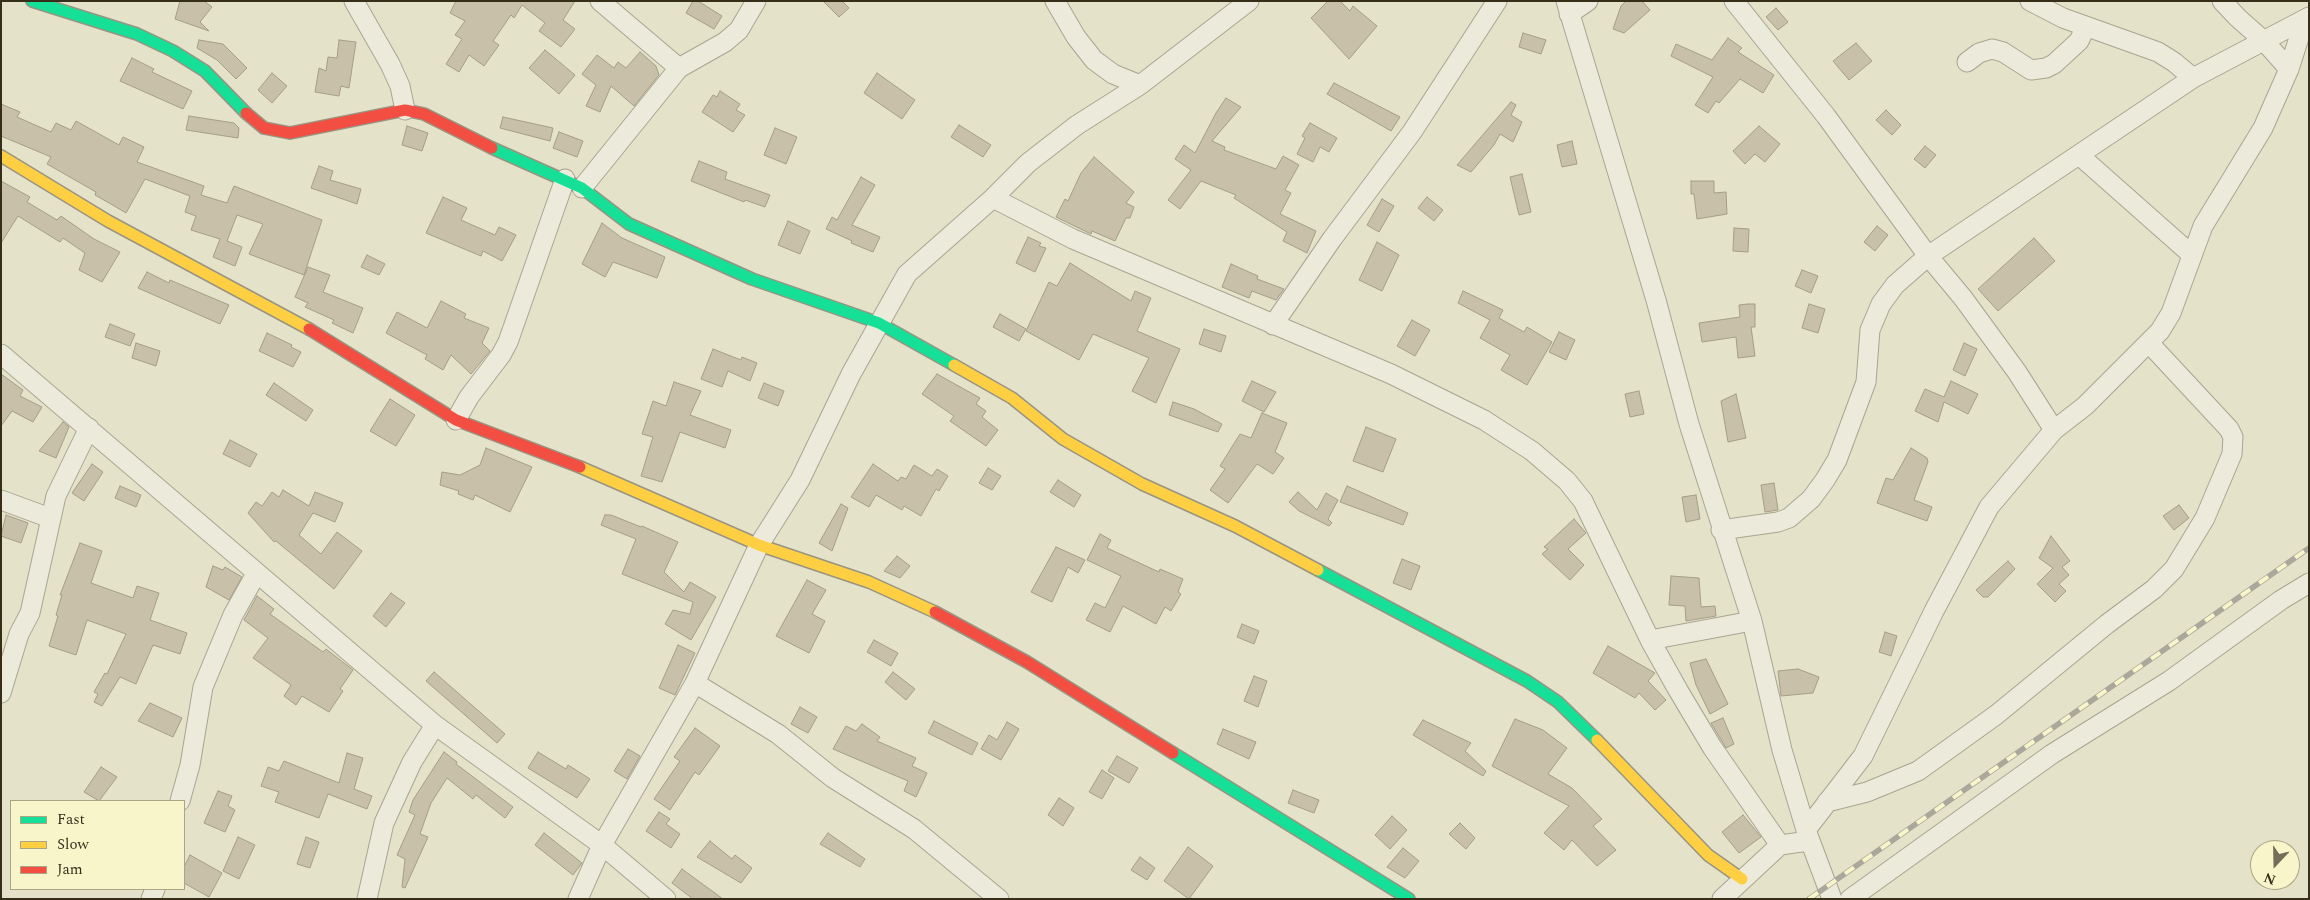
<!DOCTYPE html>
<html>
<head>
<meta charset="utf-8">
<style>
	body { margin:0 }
	#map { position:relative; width:2310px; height:900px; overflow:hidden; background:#e4e2c8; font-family:Spectral,serif }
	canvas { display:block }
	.frame { position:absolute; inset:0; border:2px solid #372e1a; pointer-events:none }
	.legend { position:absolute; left:10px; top:800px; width:175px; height:90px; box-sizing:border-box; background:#f8f5cb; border:1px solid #aba584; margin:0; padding:6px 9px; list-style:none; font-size:15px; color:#372e1a }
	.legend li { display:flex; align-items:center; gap:10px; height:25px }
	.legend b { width:25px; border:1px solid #aba584 }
	.north { position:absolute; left:2250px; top:840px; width:50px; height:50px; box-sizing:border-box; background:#f8f5cb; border:1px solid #aba584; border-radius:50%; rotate:201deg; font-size:14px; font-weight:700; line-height:20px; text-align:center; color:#372e1a }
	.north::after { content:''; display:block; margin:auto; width:18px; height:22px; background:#746d57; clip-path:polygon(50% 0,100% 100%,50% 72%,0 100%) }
</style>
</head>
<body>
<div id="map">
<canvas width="2310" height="900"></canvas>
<div class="frame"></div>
<ul class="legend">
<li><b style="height:6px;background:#16e098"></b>Fast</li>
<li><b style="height:6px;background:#ffcf43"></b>Slow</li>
<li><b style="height:6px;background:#f24e42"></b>Jam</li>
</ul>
<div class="north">N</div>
</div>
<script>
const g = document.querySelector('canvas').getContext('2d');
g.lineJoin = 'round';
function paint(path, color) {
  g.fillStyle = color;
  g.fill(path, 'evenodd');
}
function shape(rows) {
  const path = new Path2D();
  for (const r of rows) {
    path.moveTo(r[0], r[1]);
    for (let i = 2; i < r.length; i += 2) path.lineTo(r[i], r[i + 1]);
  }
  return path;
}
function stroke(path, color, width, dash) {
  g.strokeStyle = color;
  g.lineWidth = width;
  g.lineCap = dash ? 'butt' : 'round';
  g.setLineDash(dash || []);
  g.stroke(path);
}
const building = shape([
	[204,1,212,7,200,22,209,31,175,19,180,1,204,1],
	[456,1,575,1,563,20,575,29,561,47,539,31,545,23,522,5,514,18,511,15,493,41,499,45,484,66,469,55,459,72,446,64,462,39,455,35,465,21,450,13,456,1],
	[693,1,698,1,722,16,714,29,686,13,693,1],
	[823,1,842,1,849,8,839,17,823,1],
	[1328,1,1340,1,1350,11,1353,6,1377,26,1349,59,1311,18,1328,1],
	[1626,1,1642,1,1650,10,1624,33,1613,29,1621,6,1626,1],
	[1776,8,1788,22,1778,30,1766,17,1776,8],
	[1523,33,1546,40,1541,54,1519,47,1523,33],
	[1728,38,1742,48,1738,52,1774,75,1763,93,1740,79,1719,103,1716,101,1708,113,1695,105,1713,77,1671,56,1676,44,1712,60,1728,38],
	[199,40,223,44,247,68,236,79,217,60,197,48,199,40],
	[339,40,356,42,349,88,341,86,339,96,315,92,319,68,326,71,328,57,337,58,339,40],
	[1856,43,1872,61,1849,80,1833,61,1856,43],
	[545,50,575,75,559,94,529,68,545,50],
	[640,52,656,66,659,75,634,106,611,86,600,112,586,106,596,85,582,74,597,55,614,68,618,62,626,68,640,52],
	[132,58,154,69,152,72,192,91,183,109,120,81,132,58],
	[272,73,287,86,272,103,258,90,272,73],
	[877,73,915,100,902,119,864,93,877,73],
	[1334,83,1400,117,1391,131,1327,94,1334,83],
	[720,91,740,104,736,110,745,115,733,132,702,112,713,95,717,97,720,91],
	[1226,98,1241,107,1212,141,1225,147,1224,150,1276,169,1283,156,1299,165,1285,190,1291,193,1280,214,1316,231,1307,253,1283,241,1287,232,1234,198,1236,195,1201,181,1180,209,1168,200,1191,170,1175,159,1184,145,1195,153,1216,113,1226,98],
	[1511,102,1516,105,1511,115,1522,122,1513,142,1500,134,1494,145,1471,172,1457,165,1511,102],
	[1,104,20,112,17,117,51,132,56,123,71,130,76,121,119,145,123,137,144,147,137,162,204,186,201,195,227,203,234,186,322,220,304,275,249,254,263,224,237,215,227,241,242,247,235,266,213,257,220,239,191,230,196,216,185,212,190,196,145,179,126,213,116,207,95,195,96,192,47,164,51,157,1,136,1,104],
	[1886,110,1901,125,1892,135,1876,120,1886,110],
	[189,116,234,123,239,128,238,138,186,130,189,116],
	[503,117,553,128,550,141,500,128,503,117],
	[1310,123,1337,138,1329,152,1320,147,1313,162,1297,154,1305,138,1302,136,1310,123],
	[959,125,991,145,983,157,951,137,959,125],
	[407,126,428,133,422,151,402,145,407,126],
	[1759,126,1780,144,1765,162,1755,154,1745,164,1733,151,1759,126],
	[775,128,797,137,786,164,764,155,775,128],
	[559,132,583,141,577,157,553,148,559,132],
	[1572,141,1577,164,1562,167,1557,145,1572,141],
	[1925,146,1936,155,1925,168,1914,159,1925,146],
	[1094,157,1134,192,1126,203,1134,207,1130,218,1126,218,1115,241,1092,231,1091,234,1056,217,1065,199,1068,201,1081,173,1094,157],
	[699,161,727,172,725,179,770,195,765,207,745,200,744,202,691,181,699,161],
	[319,166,333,171,330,180,361,189,357,204,311,188,319,166],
	[1522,174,1531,212,1519,215,1510,177,1522,174],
	[861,177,875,185,852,225,880,237,873,252,851,243,852,241,826,229,832,217,837,220,861,177],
	[1,181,30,197,27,202,57,220,61,216,94,239,120,252,102,282,79,270,85,253,63,238,60,242,18,216,1,243,1,181],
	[1691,181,1714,181,1714,193,1726,192,1727,214,1697,219,1694,194,1691,194,1691,181],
	[443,197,467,208,461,220,495,235,499,227,516,235,502,261,483,251,481,256,426,233,443,197],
	[1427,197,1443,210,1434,221,1418,208,1427,197],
	[1382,199,1394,206,1379,232,1367,225,1382,199],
	[788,221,810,231,800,254,778,245,788,221],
	[602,223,622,238,665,257,657,278,613,262,605,277,582,264,602,223],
	[1877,226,1888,235,1875,251,1864,242,1877,226],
	[1734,228,1749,229,1748,252,1733,251,1734,228],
	[1028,237,1041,243,1039,246,1046,248,1035,272,1016,263,1028,237],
	[2034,238,2055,261,1998,311,1978,289,2034,238],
	[1377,242,1399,255,1382,291,1359,280,1377,242],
	[367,255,385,264,379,275,361,267,367,255],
	[1070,263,1131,301,1135,291,1151,298,1137,331,1180,349,1156,403,1132,391,1149,358,1093,334,1079,360,1026,331,1049,282,1057,286,1070,263],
	[1231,264,1258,276,1257,279,1284,289,1276,300,1252,291,1249,298,1222,287,1231,264],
	[308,267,330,275,323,292,363,308,353,333,332,323,334,320,305,307,308,303,295,297,308,267],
	[1802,270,1818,276,1811,293,1795,286,1802,270],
	[147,272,169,283,170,280,229,305,220,324,138,288,147,272],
	[1463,291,1503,310,1499,318,1524,332,1527,327,1552,342,1527,385,1501,370,1510,355,1480,338,1490,320,1458,303,1463,291],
	[441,301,466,314,464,318,489,328,482,343,490,351,471,374,451,355,443,370,425,359,427,355,386,333,397,312,427,328,441,301],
	[1748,304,1755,304,1755,327,1751,327,1755,356,1738,358,1736,337,1702,342,1699,323,1740,317,1739,305,1748,304],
	[1809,304,1825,309,1818,333,1802,328,1809,304],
	[1000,314,1026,329,1019,341,993,327,1000,314],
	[1412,320,1430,330,1415,356,1397,346,1412,320],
	[110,324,135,334,130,346,105,337,110,324],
	[1204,329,1226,336,1221,352,1199,344,1204,329],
	[1559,332,1575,340,1566,360,1549,352,1559,332],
	[267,333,292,345,291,347,301,352,293,367,259,351,267,333],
	[136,343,160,351,156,366,132,358,136,343],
	[1964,343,1977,349,1965,376,1953,370,1964,343],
	[713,349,741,360,742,357,757,363,750,381,728,371,722,387,701,379,713,349],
	[1,374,23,390,20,396,42,407,33,422,12,411,1,426,1,374],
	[937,374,980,398,976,404,986,411,982,417,998,430,986,446,950,421,954,416,922,394,937,374],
	[1252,381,1276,392,1264,412,1242,401,1252,381],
	[1951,381,1978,394,1968,414,1944,402,1938,422,1915,411,1925,389,1944,397,1951,381],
	[674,382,701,391,690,415,731,430,725,448,680,432,662,482,641,476,653,437,642,434,653,401,666,406,674,382],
	[274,383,313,410,306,421,266,395,274,383],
	[764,383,784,391,778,406,758,398,764,383],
	[1639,391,1644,414,1630,417,1625,394,1639,391],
	[1736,394,1746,438,1728,442,1721,401,1736,394],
	[390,399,415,415,396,446,370,431,390,399],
	[1173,402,1194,409,1222,424,1218,432,1169,415,1173,402],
	[1262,413,1287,423,1275,452,1284,458,1273,474,1257,464,1228,503,1210,490,1225,469,1220,466,1240,434,1251,438,1262,413],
	[63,422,69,427,56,458,39,451,63,422],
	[1366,427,1396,439,1383,472,1353,461,1366,427],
	[230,440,257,454,250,467,223,454,230,440],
	[486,448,532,467,510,512,475,495,473,500,458,494,459,491,440,485,442,472,460,475,480,465,486,448],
	[1911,448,1927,458,1928,462,1914,500,1932,507,1927,521,1877,503,1886,478,1893,480,1911,448],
	[92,464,103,472,84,501,72,493,92,464],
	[873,464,898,481,901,477,906,479,914,465,932,476,937,469,948,476,939,491,936,489,921,516,904,506,902,510,876,495,869,507,851,497,873,464],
	[988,468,1001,476,992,490,979,483,988,468],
	[1058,480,1081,495,1074,507,1050,492,1058,480],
	[1774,483,1778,510,1765,512,1761,485,1774,483],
	[120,486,141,495,136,507,115,498,120,486],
	[1347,486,1408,513,1403,525,1340,502,1347,486],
	[283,490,309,506,315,492,343,503,335,522,313,513,299,535,321,554,337,532,362,551,334,589,276,541,274,542,248,513,256,502,262,506,272,492,279,497,283,490],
	[1298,492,1317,510,1326,493,1338,500,1328,519,1332,523,1329,526,1299,511,1289,502,1298,492],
	[1696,495,1700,519,1686,522,1682,497,1696,495],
	[841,504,848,508,832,551,819,543,841,504],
	[2179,505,2189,518,2174,530,2163,516,2179,505],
	[6,515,28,523,21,543,1,536,6,515],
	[605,515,611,515,641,527,642,526,678,542,664,572,684,592,690,582,716,597,691,640,665,624,673,610,690,614,693,602,622,574,636,539,601,525,605,515],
	[1574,519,1586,533,1568,549,1584,565,1570,580,1542,554,1548,549,1544,547,1574,519],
	[1100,534,1111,540,1107,548,1159,572,1160,569,1183,579,1178,592,1181,594,1171,611,1165,607,1156,624,1123,606,1110,632,1086,620,1095,603,1105,608,1121,576,1087,560,1100,534],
	[2051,536,2070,561,2062,567,2069,575,2059,584,2066,591,2055,602,2037,584,2053,568,2039,558,2051,536],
	[80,543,102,551,91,583,133,598,137,586,159,593,150,620,187,633,180,654,153,645,136,684,120,677,102,706,94,702,98,694,94,692,105,673,107,674,126,634,87,620,76,655,49,646,58,616,56,615,62,595,60,595,80,543],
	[1056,547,1085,560,1078,573,1068,567,1052,602,1031,592,1056,547],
	[897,556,910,566,900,578,884,571,897,556],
	[1402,559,1420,566,1411,590,1393,583,1402,559],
	[2008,561,2015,569,1988,597,1983,597,1976,590,2008,561],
	[213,566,223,570,225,567,242,577,229,600,206,587,213,566],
	[1671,576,1699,578,1701,607,1715,606,1716,616,1686,621,1685,606,1669,605,1671,576],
	[807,580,826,590,812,614,825,621,809,653,776,636,807,580],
	[391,593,405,603,386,627,373,616,391,593],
	[257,596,274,609,270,614,323,652,326,649,353,670,340,689,343,691,329,712,302,696,296,705,284,696,291,685,253,658,268,638,244,620,257,596],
	[1242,624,1259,631,1254,644,1237,637,1242,624],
	[1885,632,1897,636,1891,656,1879,652,1885,632],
	[874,640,898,653,891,666,867,652,874,640],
	[678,645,695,653,675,695,659,688,678,645],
	[1608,646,1655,673,1648,681,1666,700,1655,710,1639,693,1635,698,1593,673,1608,646],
	[1706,659,1728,704,1710,714,1696,685,1690,663,1706,659],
	[1798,669,1819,677,1813,693,1781,696,1778,671,1798,669],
	[434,672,505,734,497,743,426,681,434,672],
	[893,672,915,689,906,700,885,682,893,672],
	[1254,676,1267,681,1258,707,1244,701,1254,676],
	[150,703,182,718,173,737,138,721,150,703],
	[800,707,817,717,808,733,791,724,800,707],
	[1723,718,1734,744,1726,748,1711,723,1723,718],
	[1515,719,1543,730,1567,748,1548,774,1572,788,1602,819,1593,826,1616,850,1597,866,1572,840,1564,850,1544,833,1569,806,1492,766,1515,719],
	[1423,720,1471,743,1465,751,1486,771,1483,776,1413,735,1423,720],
	[934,721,978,743,972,755,928,733,934,721],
	[1007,722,1019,729,1001,760,981,749,989,735,997,740,1007,722],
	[862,724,880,737,877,741,916,758,912,766,927,773,916,797,904,791,908,781,833,749,846,726,856,731,862,724],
	[695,728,720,746,699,775,695,772,670,810,654,799,680,761,674,757,695,728],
	[1223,729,1256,742,1249,759,1217,744,1223,729],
	[628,749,640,756,627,779,614,771,628,749],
	[444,752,457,762,456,764,513,807,505,818,476,795,473,799,447,778,431,803,420,834,428,837,405,888,402,887,405,859,397,855,415,815,409,812,413,800,444,752],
	[538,752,566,769,568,765,590,779,577,798,528,768,538,752],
	[347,753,363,758,354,789,372,796,367,809,328,794,319,818,275,802,279,792,261,786,268,767,279,771,284,761,339,783,347,753],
	[1117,756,1138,768,1129,783,1108,771,1117,756],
	[101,767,117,777,99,801,84,792,101,767],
	[1102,770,1114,778,1102,799,1089,792,1102,770],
	[1293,790,1319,800,1314,813,1288,803,1293,790],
	[218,791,232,796,228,806,235,810,225,832,204,823,218,791],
	[1059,798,1074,808,1063,826,1048,815,1059,798],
	[659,812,670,819,666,824,680,834,671,848,646,831,659,812],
	[1743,815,1761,837,1739,853,1722,832,1743,815],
	[1392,816,1407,830,1390,849,1375,835,1392,816],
	[1460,823,1475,838,1466,849,1449,834,1460,823],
	[544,833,582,863,573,875,535,845,544,833],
	[828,833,865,859,860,867,820,844,828,833],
	[238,837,255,845,239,879,223,871,238,837],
	[306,837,319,842,310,868,297,864,306,837],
	[710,841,732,859,735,855,752,868,741,883,697,857,710,841],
	[1188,847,1213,866,1189,899,1164,881,1188,847],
	[1403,848,1419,861,1405,878,1387,867,1403,848],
	[190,855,222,873,209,897,184,883,184,867,190,855],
	[1140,857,1155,868,1147,880,1131,870,1140,857],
	[682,869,723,899,693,899,672,883,682,869]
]);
paint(building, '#c8c0a8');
stroke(building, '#a49d88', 1);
const street = shape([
	[354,1,390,64,400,86,405,110],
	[600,1,679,68],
	[1055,1,1076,37,1094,60,1113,74,1140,85],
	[1566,1,1656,300,1689,424,1752,621,1782,750,1806,830,1832,899],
	[1734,1,1826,116,1928,256,1963,298,2017,372,2054,430],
	[2030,1,2063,18,2158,52,2174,62,2193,78],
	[2222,1,2238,18,2264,41,2289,69],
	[1569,14,1588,1],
	[1967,62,1979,53,1992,49,2003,52,2031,70,2046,68,2054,64,2079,41,2086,26],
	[2079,155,2192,255],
	[582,188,679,68,725,42,739,30,756,1],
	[993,198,1073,239,1391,374,1484,420,1532,451,1567,481,1583,501,1650,640,1678,690,1712,747,1780,845],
	[1273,325,1332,239,1412,132,1497,1],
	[1,354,435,725,602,845,666,899],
	[456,420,469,397,501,355,508,342,565,179],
	[1,500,50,518],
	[1721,530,1778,522,1789,518,1811,499,1825,480,1837,460,1866,382,1870,330,1881,304,1895,285,1928,256,2193,78,2309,17],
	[1650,640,1752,621],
	[695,683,778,734,833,778,914,829,999,899],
	[1,693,19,634,30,613,56,496,89,428],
	[180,801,190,765,203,687,233,615,256,574],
	[1827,802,1867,792,1918,771,1996,715,2107,624,2154,589,2174,569,2205,518,2232,454,2233,437,2229,429,2149,343],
	[1806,830,1863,756,1934,611,1989,507,2054,430,2085,406,2160,331,2171,313,2203,226,2263,128,2289,69,2305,19],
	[151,899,155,889],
	[367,899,384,823,412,762,435,725],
	[578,899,602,845,695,683,759,545,800,480,851,374,907,274,993,198,1028,163,1077,125,1140,85,1249,1],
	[1722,899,1780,845,1809,841],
	[1850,899,2052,754,2169,681,2281,600,2309,583]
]);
const fast = shape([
	[32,1,137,34,173,51,205,71,246,113],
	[492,148,582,188,629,224,752,279,879,323,954,365],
	[1318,570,1527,681,1558,702,1597,740],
	[1173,753,1409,899]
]);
const slow = shape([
	[1,156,108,221,309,329],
	[954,365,1012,398,1063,439,1142,484,1235,526,1318,570],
	[580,467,759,545,869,582,935,612],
	[1597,740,1708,855,1742,879]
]);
const jam = shape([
	[246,113,264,128,290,133,405,110,424,114,492,148],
	[309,329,456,420,580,467],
	[935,612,1027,662,1173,753]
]);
stroke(street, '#a8a592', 21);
stroke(fast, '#989482', 14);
stroke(slow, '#989482', 14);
stroke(jam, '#989482', 14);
stroke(street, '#eceada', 19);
stroke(fast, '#16e098', 11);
stroke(slow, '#ffcf43', 11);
stroke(jam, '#f24e42', 11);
const rail = shape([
	[1809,899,2309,548]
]);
stroke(rail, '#aaa89b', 5.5);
stroke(rail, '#f8f5cb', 4, [11]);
</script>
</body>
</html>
